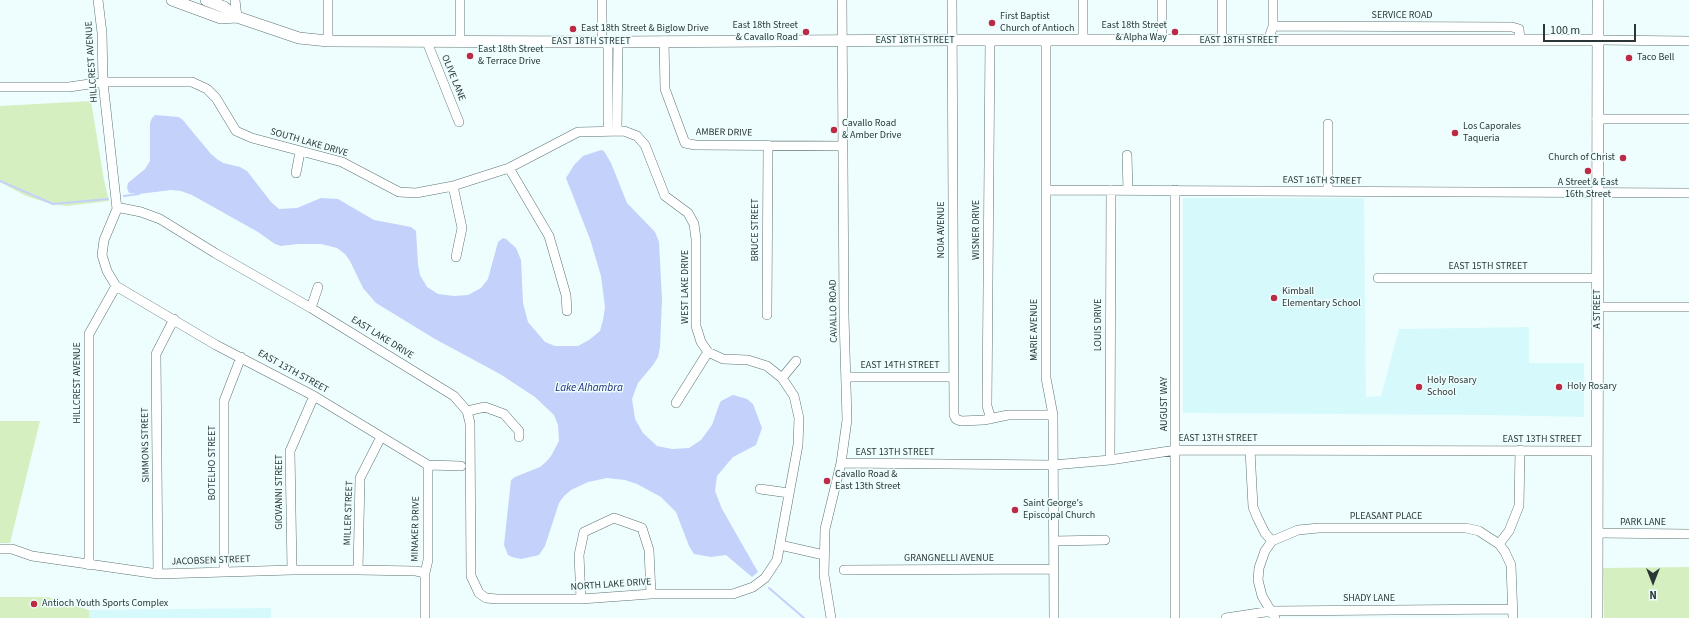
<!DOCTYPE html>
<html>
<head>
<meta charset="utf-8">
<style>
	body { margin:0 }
	#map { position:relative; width:1689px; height:618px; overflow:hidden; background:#eefefe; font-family:"Source Sans 3",sans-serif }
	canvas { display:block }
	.north { position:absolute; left:1633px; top:562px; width:40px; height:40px; -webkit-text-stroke:3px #eefefe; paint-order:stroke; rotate:180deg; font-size:11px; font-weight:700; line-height:16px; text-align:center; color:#2c3637 }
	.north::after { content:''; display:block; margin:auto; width:14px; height:18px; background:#2c3637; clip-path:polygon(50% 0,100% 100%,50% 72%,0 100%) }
	.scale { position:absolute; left:1543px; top:24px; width:93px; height:18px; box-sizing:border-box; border:2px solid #2c3637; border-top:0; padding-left:5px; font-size:12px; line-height:14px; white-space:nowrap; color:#2c3637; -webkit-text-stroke:3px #eefefe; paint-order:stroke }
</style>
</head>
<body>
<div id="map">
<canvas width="1689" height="618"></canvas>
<div class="north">N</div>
<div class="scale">100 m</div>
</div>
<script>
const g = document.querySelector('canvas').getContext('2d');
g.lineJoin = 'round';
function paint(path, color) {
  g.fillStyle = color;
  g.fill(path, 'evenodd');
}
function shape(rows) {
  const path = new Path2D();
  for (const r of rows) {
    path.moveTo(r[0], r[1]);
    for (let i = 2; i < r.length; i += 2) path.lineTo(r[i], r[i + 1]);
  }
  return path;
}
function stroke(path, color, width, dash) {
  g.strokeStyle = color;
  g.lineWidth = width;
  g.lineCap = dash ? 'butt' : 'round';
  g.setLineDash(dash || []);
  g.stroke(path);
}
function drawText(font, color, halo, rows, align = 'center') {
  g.font = font + ' "Source Sans 3",sans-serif';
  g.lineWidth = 3;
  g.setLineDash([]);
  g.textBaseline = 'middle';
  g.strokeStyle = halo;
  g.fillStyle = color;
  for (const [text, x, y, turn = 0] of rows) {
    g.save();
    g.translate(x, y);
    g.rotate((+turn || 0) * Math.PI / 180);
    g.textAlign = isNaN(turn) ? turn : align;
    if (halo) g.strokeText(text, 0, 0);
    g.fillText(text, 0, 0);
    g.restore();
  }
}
paint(shape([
	[1183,198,1364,198,1366,397,1381,396,1399,329,1529,327,1529,363,1584,363,1584,417,1487,415,1183,413],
	[271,608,271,618,89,618,89,610]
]), '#d6fafc');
paint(shape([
	[91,101,104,180,109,201,67,206,51,204,26,196,0,182,0,106],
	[0,421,40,421,10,543,0,543],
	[1689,567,1689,618,1604,618,1603,568],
	[0,597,48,597,89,610,89,618,0,618]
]), '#d6efc1');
paint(shape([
	[155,115,178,117,182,119,211,154,217,159,223,163,240,167,247,171,271,202,279,209,297,208,321,198,338,199,374,220,411,227,416,231,418,264,420,275,427,287,438,294,454,296,468,295,481,288,488,279,498,242,503,238,506,239,516,248,521,260,523,303,528,322,545,342,555,346,578,346,589,340,600,331,603,320,605,307,601,276,590,239,566,178,574,165,583,156,601,150,604,151,611,163,627,203,655,232,659,242,662,299,660,347,658,357,653,365,638,383,632,399,635,419,643,433,657,446,672,449,689,448,701,440,712,425,719,405,721,401,733,395,747,399,753,404,762,428,756,445,733,457,717,476,715,491,722,509,758,572,752,577,726,555,711,557,694,554,689,546,676,512,661,497,637,484,625,480,607,478,588,482,571,490,564,496,559,503,545,546,539,555,521,559,512,557,508,555,504,545,511,480,515,477,540,467,546,462,551,456,559,441,558,425,554,415,535,397,500,374,435,339,376,303,363,288,350,261,345,254,337,248,321,244,297,244,281,246,275,244,258,232,192,195,181,191,171,190,139,194,129,193,127,188,128,183,145,169,150,161,150,123,152,118]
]), '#c3d1fb');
stroke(shape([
	[0,181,53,204,108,199],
	[124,196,139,194],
	[769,588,804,618]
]), '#c3d1fb', 2);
const minor = shape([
	[98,0,102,33,103,82,117,209,104,240,102,255,107,271,116,286,216,345,314,396,428,465,461,466],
	[235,0,237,17],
	[328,0,328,41],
	[460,0,460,42],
	[602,0,602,42],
	[952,0,954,415,956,419,961,421,984,420,1008,415,1053,415],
	[1083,0,1083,40],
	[1162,0,1162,40],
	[1273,26,1512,27,1519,29,1520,40],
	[990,40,987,406,991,419],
	[1598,40,1689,41],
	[664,41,665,89,685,143,695,145,843,146],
	[1046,41,1046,378,1053,415,1054,618],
	[1222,41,1222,0],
	[1268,41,1273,26,1273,0],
	[427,42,459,122],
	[0,87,69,87,103,82,192,82,207,89,216,98,236,131,252,138,342,162,399,192,416,193,453,186,509,168,578,132,624,131,637,136,645,145,665,196,688,213,694,224,696,239,696,326,701,342,708,352,723,359,748,360,767,366,782,378,794,396,799,418,798,445,777,560,765,578,753,587,733,594,651,594,581,599,497,599,486,598,479,593,471,576,470,423,467,411,454,396,311,308,215,253,160,219,141,212,121,208,117,209],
	[1597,119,1689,119],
	[1328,124,1328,192],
	[608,130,608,42],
	[617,131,618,42],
	[1127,155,1128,190],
	[509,168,549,236,566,295,567,311],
	[296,173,300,152],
	[453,186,462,228,456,257],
	[1046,190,1689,193],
	[1175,190,1175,618],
	[1378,278,1598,278],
	[1598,307,1689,307],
	[311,308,318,287],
	[767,315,768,145],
	[847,377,953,377],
	[782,378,796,361],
	[676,403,708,352],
	[467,411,485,407,504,414,519,431,519,437],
	[1250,450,1253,507,1257,517,1265,533,1272,541,1265,551,1259,568,1258,580,1262,596,1275,618],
	[1110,460,1111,190],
	[841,463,1053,465,1110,460,1176,450,1597,451],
	[760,489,789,493],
	[1597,533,1689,534],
	[1054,541,1105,540],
	[1272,541,1298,530,1319,528,1466,528,1479,531,1499,544],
	[780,545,824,555],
	[0,549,12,549,32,556,158,574,292,570,358,570,416,571,425,573],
	[89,565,89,334,116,286],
	[292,570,290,451,314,396],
	[358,570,360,478,381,437],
	[844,570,1054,569],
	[224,572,224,401,241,357],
	[158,574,156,354,174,319],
	[581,599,579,555,584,532,614,518,642,528,649,550,651,594],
	[425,618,425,573,428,560,428,465],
	[831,618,824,575,825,529,841,463,847,420,844,316,842,0],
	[1226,618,1272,611,1513,609],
	[1513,618,1511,565,1505,552,1499,544,1509,531,1519,506,1520,450]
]);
const major = shape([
	[172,0,221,18,237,17,299,38,328,41,612,42,952,40,1598,40],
	[206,0,224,7,237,17],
	[1597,618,1598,0]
]);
stroke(minor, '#5c7374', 10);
stroke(major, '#5c7374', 12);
stroke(minor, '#fff', 9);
stroke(major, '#fff', 11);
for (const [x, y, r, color] of [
	[992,23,4,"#bc2b46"],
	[573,29,4,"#bc2b46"],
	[806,32,4,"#bc2b46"],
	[1175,32,4,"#bc2b46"],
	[470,56,4,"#bc2b46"],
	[1629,58,4,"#bc2b46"],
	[834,130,4,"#bc2b46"],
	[1455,133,4,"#bc2b46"],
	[1623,158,4,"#bc2b46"],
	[1588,171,4,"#bc2b46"],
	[1274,298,4,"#bc2b46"],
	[1419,387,4,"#bc2b46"],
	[1559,387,4,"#bc2b46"],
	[827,481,4,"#bc2b46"],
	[1015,510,4,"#bc2b46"],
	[34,604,4,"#bc2b46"]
]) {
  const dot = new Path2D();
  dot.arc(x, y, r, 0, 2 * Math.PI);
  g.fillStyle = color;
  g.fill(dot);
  stroke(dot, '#eefefe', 1.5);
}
drawText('10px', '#2c3637', '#eefefe', [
	["SERVICE ROAD",1402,16],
	["EAST 18TH STREET",915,41],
	["EAST 18TH STREET",1239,41],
	["EAST 18TH STREET",591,42],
	["HILLCREST AVENUE",92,62,-94],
	["OLIVE LANE",453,78,68],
	["AMBER DRIVE",724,133,1],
	["SOUTH LAKE DRIVE",309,143,16],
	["EAST 16TH STREET",1322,181,1],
	["BRUCE STREET",756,230,-90],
	["NOIA AVENUE",942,230,-90],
	["WISNER DRIVE",977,230,-90],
	["EAST 15TH STREET",1488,267],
	["WEST LAKE DRIVE",686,287,-90],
	["A STREET",1598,309,-90],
	["CAVALLO ROAD",834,311,-91],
	["LOUIS DRIVE",1099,325,-90],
	["MARIE AVENUE",1035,330,-90],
	["EAST LAKE DRIVE",382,338,32],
	["EAST 14TH STREET",900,366],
	["EAST 13TH STREET",293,372,29],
	["HILLCREST AVENUE",78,383,-90],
	["AUGUST WAY",1165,404,-90],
	["EAST 13TH STREET",1218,439],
	["EAST 13TH STREET",1542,440],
	["SIMMONS STREET",146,445,-91],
	["EAST 13TH STREET",895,453],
	["BOTELHO STREET",213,463,-90],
	["GIOVANNI STREET",280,492,-90],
	["MILLER STREET",349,513,-88],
	["PLEASANT PLACE",1386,517],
	["PARK LANE",1643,523],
	["MINAKER DRIVE",416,529,-89],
	["GRANGNELLI AVENUE",949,559],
	["JACOBSEN STREET",211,561,-2],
	["NORTH LAKE DRIVE",611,585,-4],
	["SHADY LANE",1369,599]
]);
drawText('10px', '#2c3637', '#eefefe', [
	["First Baptist",1000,17],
	["Church of Antioch",1000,29],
	["East 18th Street",798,26,"right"],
	["& Cavallo Road",798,38,"right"],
	["East 18th Street",1167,26,"right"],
	["& Alpha Way",1167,38,"right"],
	["East 18th Street & Biglow Drive",581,29],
	["East 18th Street",478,50],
	["& Terrace Drive",478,62],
	["Taco Bell",1637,58],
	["Cavallo Road",842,124],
	["& Amber Drive",842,136],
	["Los Caporales",1463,127],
	["Taqueria",1463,139],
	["Church of Christ",1615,158,"right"],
	["A Street & East",1588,183,"center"],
	["16th Street",1588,195,"center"],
	["Kimball",1282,292],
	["Elementary School",1282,304],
	["Holy Rosary",1427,381],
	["School",1427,393],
	["Holy Rosary",1567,387],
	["Cavallo Road &",835,475],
	["East 13th Street",835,487],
	["Saint George's",1023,504],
	["Episcopal Church",1023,516],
	["Antioch Youth Sports Complex",42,604]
], 'left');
drawText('italic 11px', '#1e2876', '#eefefe', [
	["Lake Alhambra",589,389]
]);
</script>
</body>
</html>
